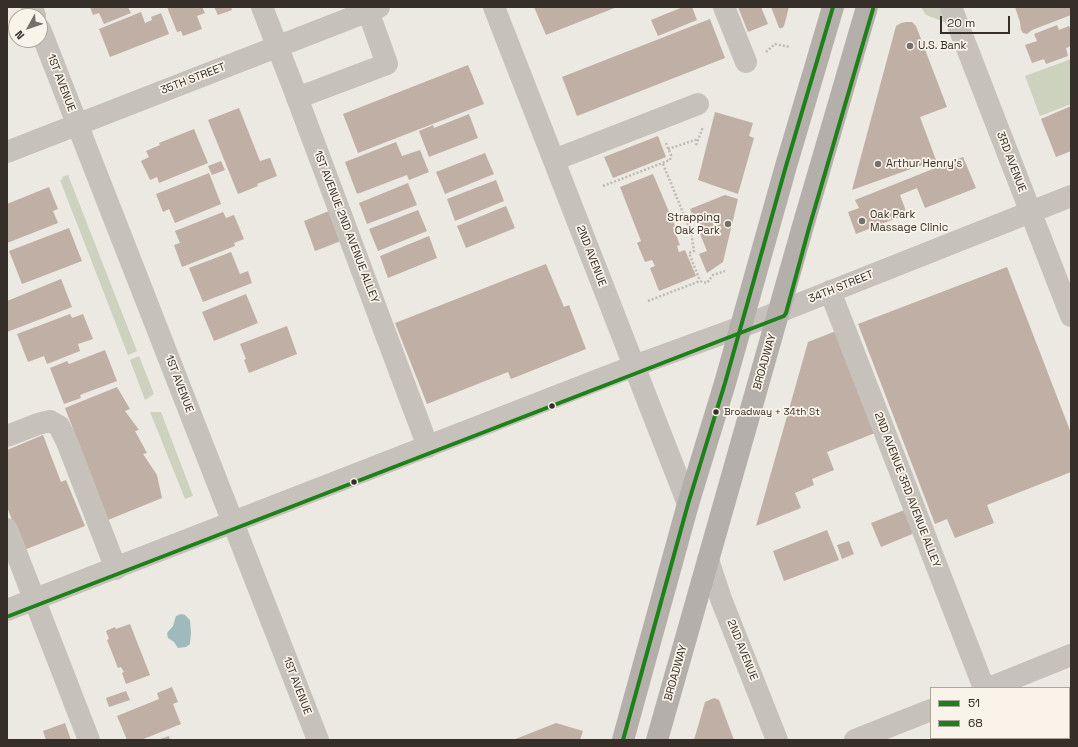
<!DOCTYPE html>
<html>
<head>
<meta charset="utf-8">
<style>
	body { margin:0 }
	#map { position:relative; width:1078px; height:747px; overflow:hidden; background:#ece9e2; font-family:"Space Grotesk",sans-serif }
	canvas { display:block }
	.frame { position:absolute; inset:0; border:8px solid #362f29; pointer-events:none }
	.legend { position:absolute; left:930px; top:687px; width:140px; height:52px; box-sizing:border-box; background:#f9f3e9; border:1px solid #aba59c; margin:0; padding:5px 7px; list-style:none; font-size:12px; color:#362f29 }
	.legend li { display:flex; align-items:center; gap:8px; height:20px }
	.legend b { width:20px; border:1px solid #aba59c }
	.north { position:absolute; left:8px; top:8px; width:40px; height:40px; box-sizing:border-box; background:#f9f3e9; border:1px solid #aba59c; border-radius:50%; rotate:230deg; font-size:11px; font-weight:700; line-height:16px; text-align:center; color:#362f29 }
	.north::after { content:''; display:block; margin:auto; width:14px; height:18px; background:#76706a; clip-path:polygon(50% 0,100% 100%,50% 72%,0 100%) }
	.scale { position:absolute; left:940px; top:16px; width:70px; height:18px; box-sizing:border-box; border:2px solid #362f29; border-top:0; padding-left:5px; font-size:12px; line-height:14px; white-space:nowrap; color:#362f29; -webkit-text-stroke:3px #f9f3e9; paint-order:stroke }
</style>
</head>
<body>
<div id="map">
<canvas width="1078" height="747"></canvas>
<div class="frame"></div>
<ul class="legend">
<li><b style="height:5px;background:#1e8019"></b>51</li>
<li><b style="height:5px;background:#1e8019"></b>68</li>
</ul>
<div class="north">N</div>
<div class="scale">20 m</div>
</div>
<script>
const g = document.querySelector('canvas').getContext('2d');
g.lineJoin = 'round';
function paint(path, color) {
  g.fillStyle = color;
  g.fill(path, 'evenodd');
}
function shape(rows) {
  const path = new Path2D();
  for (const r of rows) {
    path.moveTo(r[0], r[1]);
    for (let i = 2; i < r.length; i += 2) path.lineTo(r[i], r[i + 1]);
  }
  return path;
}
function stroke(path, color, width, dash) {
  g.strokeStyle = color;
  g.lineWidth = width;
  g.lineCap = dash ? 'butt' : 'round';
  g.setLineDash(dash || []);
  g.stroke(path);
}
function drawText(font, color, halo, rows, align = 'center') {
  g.font = font + ' "Space Grotesk",sans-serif';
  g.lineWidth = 3.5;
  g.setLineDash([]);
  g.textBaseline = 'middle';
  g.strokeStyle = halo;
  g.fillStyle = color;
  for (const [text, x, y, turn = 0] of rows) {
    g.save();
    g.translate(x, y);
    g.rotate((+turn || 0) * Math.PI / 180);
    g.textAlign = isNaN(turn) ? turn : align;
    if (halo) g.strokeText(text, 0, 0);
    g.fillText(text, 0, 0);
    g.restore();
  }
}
paint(shape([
	[921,7,939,7,949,22,947,23,926,15],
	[1071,59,1071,104,1040,116,1025,76],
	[68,175,137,351,128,355,60,180,63,179,62,177],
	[139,356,154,394,145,400,130,360],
	[150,412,161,412,193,496,185,499]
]), '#ccd2bd');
paint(shape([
	[181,614,185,615,190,620,191,633,190,644,186,647,178,648,174,642,168,638,167,633,173,626,176,616]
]), '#9fbabd');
paint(shape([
	[90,7,128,7,131,13,104,24,99,13,93,15],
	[167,7,202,7,205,13,197,16,202,29,183,36,181,31,177,32],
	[214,7,231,7,232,10,218,15],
	[534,7,617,7,546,35],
	[683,7,692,7,697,20,658,36,651,20],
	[738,7,761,7,768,24,748,32],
	[771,7,789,7,784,26,782,28,779,28,778,25],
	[1016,7,1071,7,1071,15,1032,30,1027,34,1023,33,1021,30,1020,22,1015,7],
	[141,12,145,23,152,20,151,17,161,13,169,34,110,57,99,29],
	[710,19,725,58,577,116,562,77],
	[906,22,912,22,916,26,947,107,920,117,936,160,852,190,896,26,901,23],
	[1057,25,1059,30,1069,26,1071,30,1071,46,1066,48,1068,56,1046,64,1044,59,1032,63,1025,45,1037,41,1034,34],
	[468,65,484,104,358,153,343,114],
	[1071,106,1071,151,1056,157,1041,119],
	[239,108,260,161,270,158,277,176,257,184,258,186,238,194,208,120],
	[715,112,753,123,749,136,754,138,738,194,698,180],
	[469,114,478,138,429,157,419,131,433,125,434,128],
	[194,129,208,163,159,183,157,177,150,180,141,161,149,157,146,151,160,145,159,143],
	[658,136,666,157,613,178,604,157],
	[396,142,402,156,420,150,429,172,409,180,407,175,357,194,345,162],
	[485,153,494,174,445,194,436,172],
	[963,157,976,188,925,208,917,188,900,195,907,214,856,234,848,212,859,208,855,200],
	[221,161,225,170,212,175,208,166],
	[209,173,221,204,175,223,169,209,163,212,156,194],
	[653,174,675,226,673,227,680,245,677,246,679,252,685,250,696,276,659,291,650,268,655,266,652,260,645,262,637,243,641,241,620,187],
	[496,180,504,201,455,221,447,199],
	[408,183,417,205,367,224,359,203],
	[49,187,58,209,53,211,58,223,7,243,7,204],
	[725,195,738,199,723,262,707,273,699,254,707,251,700,234,704,232,698,218,694,220,690,209],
	[506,206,515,228,466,248,457,226],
	[418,210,427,231,378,251,369,229],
	[329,211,341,241,315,251,304,221],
	[223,212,226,218,234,215,244,239,234,243,235,246,182,267,174,245,180,243,175,231],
	[69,228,82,261,22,284,9,251],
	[429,236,437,258,388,278,380,256],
	[231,252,240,274,248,271,252,283,203,302,189,268],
	[546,264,564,307,569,305,586,349,511,379,508,372,427,404,395,323],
	[1007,267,1071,433,1071,472,987,505,994,523,955,538,947,519,935,524,858,324],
	[61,279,72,307,7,332,7,301],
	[246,294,258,323,214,341,202,312],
	[70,314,72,318,83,314,93,339,78,344,80,351,47,364,44,356,28,362,17,334],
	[287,326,297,354,249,373,244,360,246,359,240,344],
	[836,331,875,433,827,452,834,470,812,479,814,485,795,493,801,508,756,526,808,342],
	[105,350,117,381,80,395,81,398,64,404,50,368,67,361,69,364],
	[117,387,130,409,125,411,139,430,135,431,147,453,143,454,157,475,162,498,108,520,65,408],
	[43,435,61,482,66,480,85,526,24,550,7,507,7,450],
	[907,509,917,532,881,547,871,523],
	[827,530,839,560,784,581,773,551],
	[849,541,854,554,842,559,837,545],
	[130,624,150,675,126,684,122,673,124,672,121,667,118,668,107,640,109,639,106,631,115,627,116,629],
	[172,687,178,702,173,704,181,724,141,740,127,740,117,716,159,699,157,693],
	[126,691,130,700,109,707,106,698],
	[714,698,719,700,734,740,694,740,705,702],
	[65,723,71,740,46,740,43,731],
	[556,723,583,731,580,740,513,740],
	[169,736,170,740,157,740],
	[1023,738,1041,738,1042,740,1046,738,1055,738,1056,740,1024,740]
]), '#bfafa4');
stroke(shape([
	[766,52,775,44,790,47],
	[696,145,703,127],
	[668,149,698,139],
	[663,164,691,232,694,251,689,253,700,281],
	[603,186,670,160,671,155,665,141],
	[648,301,700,281,707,283,713,275,725,271]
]), '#bfb9b3', 2.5, [2, 2]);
stroke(shape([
	[32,7,35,16],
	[262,7,292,84,428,447],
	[494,7,688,504],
	[724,7,746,62],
	[951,7,1071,316],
	[40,29,318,740],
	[297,98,387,64,368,11],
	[7,152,379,7],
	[554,160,698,104],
	[830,291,984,688],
	[7,436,38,424,50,421,59,426,67,442,116,569],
	[7,529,89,740],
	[708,560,721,599,777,740],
	[7,610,634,366,741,327,1071,196],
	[989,688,1071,655],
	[1004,738,1005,740],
	[855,740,931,710]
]), '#c6c1bb', 22);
stroke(shape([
	[623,740,688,504,725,383,786,166,833,7],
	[657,740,803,226,867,7]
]), '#b4afaa', 22);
stroke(shape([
	[623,740,688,504,725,383,786,166,833,7]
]), '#1e8019', 4);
stroke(shape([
	[9,616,784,316,786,313,809,228,873,9]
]), '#1e8019', 4);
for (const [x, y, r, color] of [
	[910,46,4,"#76706a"],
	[878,164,4,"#76706a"],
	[862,221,4,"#76706a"],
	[728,224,4,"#76706a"],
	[552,406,3.5,"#362f29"],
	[716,412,3.5,"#362f29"],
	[354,482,3.5,"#362f29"]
]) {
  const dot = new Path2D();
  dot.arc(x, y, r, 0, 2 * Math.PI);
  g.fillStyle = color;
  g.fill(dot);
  stroke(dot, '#f9f3e9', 1.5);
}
drawText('10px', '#362f29', '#f9f3e9', [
	["Broadway + 34th St",724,412]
], 'left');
drawText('11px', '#362f29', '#f9f3e9', [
	["U.S. Bank",918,46],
	["Arthur Henry's",886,164],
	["Oak Park",870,215],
	["Massage Clinic",870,228],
	["Strapping",720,218,"right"],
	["Oak Park",720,231,"right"]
], 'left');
drawText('11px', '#362f29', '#f9f3e9', [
	["35TH STREET",193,79,-21],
	["1ST AVENUE",61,83,69],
	["3RD AVENUE",1011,162,69],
	["1ST AVENUE 2ND AVENUE ALLEY",346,227,69],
	["2ND AVENUE",591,256,69],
	["34TH STREET",841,287,-22],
	["BROADWAY",765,362,-74],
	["1ST AVENUE",179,384,69],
	["2ND AVENUE 3RD AVENUE ALLEY",907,490,69],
	["2ND AVENUE",742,650,68],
	["BROADWAY",676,673,-74],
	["1ST AVENUE",297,686,69]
]);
</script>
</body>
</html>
